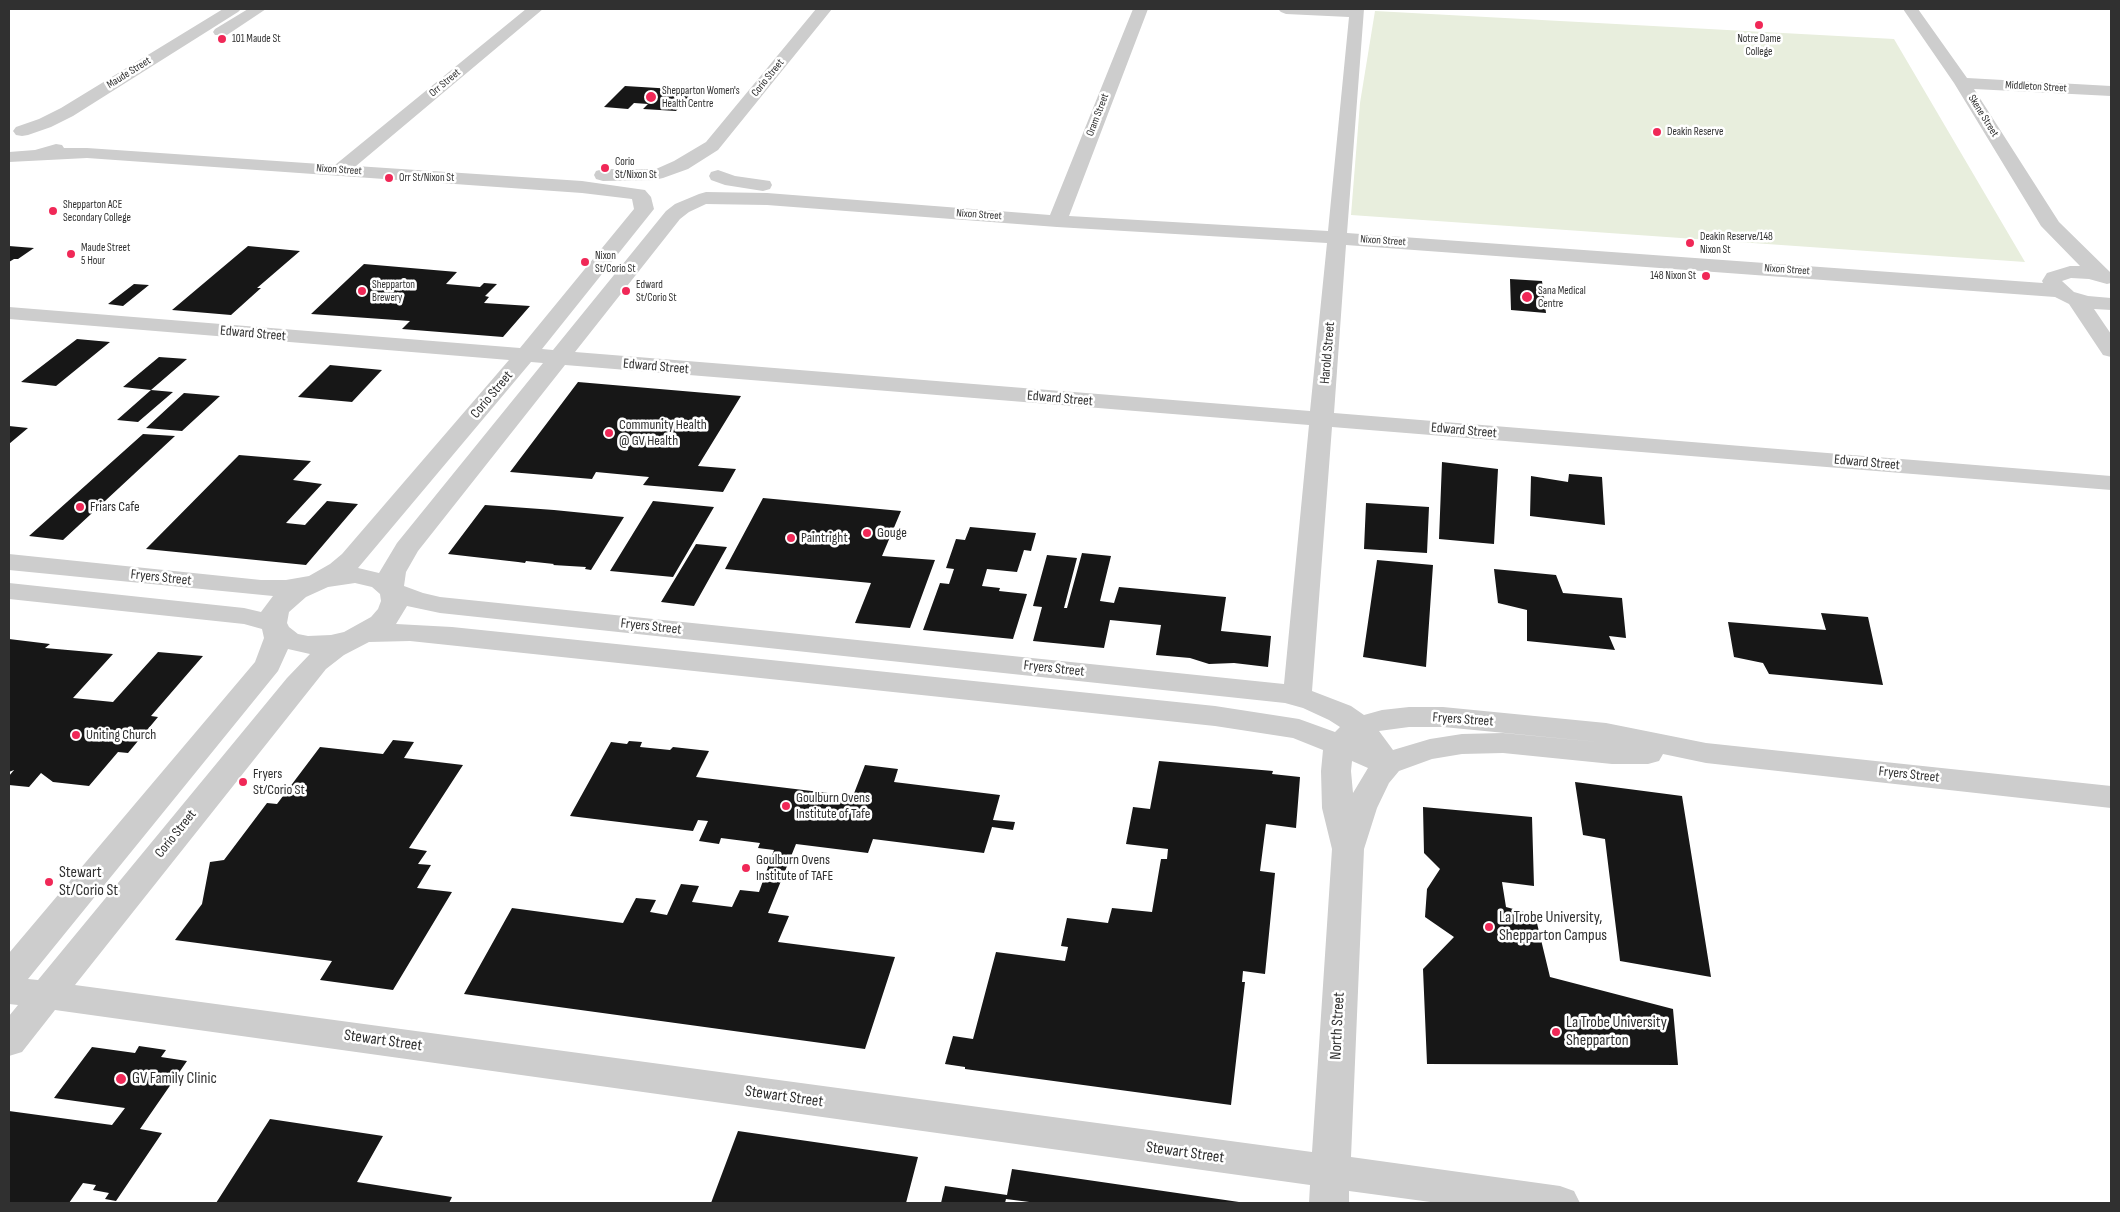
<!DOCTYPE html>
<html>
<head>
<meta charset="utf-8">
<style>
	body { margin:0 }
	#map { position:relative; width:2120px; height:1212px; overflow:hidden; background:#fff; font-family:"Sofia Sans Condensed",sans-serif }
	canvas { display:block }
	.frame { position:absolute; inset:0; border:10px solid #303030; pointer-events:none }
</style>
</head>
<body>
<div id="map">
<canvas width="2120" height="1212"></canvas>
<div class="frame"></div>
</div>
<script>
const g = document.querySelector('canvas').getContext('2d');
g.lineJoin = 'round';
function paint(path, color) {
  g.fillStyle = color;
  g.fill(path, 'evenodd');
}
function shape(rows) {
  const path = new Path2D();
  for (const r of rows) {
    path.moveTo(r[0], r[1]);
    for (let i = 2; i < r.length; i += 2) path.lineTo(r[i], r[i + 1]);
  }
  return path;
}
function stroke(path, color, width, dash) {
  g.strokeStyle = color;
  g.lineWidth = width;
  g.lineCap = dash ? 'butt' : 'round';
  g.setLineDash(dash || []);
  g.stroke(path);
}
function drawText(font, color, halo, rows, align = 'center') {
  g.font = font + ' "Sofia Sans Condensed",sans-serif';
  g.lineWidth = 5;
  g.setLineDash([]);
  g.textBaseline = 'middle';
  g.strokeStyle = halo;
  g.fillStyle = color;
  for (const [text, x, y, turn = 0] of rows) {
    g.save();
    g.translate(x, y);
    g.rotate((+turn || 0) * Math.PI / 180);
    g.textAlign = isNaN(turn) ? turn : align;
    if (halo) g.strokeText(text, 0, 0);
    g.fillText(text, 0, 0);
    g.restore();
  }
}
paint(shape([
	[1375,11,1894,39,2025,262,1351,215,1360,103]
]), '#e8eedd');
paint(shape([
	[625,86,674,89,693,91,676,111,643,109,648,104,634,103,628,109,604,107],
	[9,246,34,248,18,259,14,259,9,262],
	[248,246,300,251,257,288,261,288,231,315,172,310],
	[364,264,457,272,446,284,480,287,484,283,497,284,485,296,489,297,484,303,530,306,503,337,402,329,410,321,311,314],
	[1510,279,1542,281,1546,313,1511,310],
	[134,284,149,285,123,306,108,304],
	[77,339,110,342,56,386,21,382],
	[159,357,187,359,151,390,123,387],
	[330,365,382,370,352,402,298,397],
	[578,382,741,396,698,466,736,469,723,492,643,485,649,477,596,472,592,479,510,472],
	[151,390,173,392,138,422,117,420],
	[184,393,220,396,182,431,146,428],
	[9,426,28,428,9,444],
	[143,434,175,436,63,540,29,536],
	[239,455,311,461,293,480,322,484,286,523,305,525,327,501,358,504,306,565,146,549],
	[1442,462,1498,469,1494,544,1439,539],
	[1569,474,1602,477,1605,525,1530,516,1531,476,1568,482],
	[763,498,901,511,882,556,935,560,910,628,855,623,871,583,725,569],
	[653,501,714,507,673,577,610,571],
	[1366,503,1429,507,1427,553,1364,549],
	[485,505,554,510,624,517,591,570,585,569,586,567,553,565,554,564,526,561,525,563,518,562,448,554],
	[970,527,1036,533,1031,551,1024,550,1017,572,987,569,982,586,1000,588,999,591,1027,594,1013,639,923,630,940,583,949,584,954,569,946,568,956,539,965,540],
	[696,544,727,547,694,606,661,602],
	[1082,553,1111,556,1100,601,1114,603,1119,587,1226,597,1221,631,1271,636,1268,667,1234,663,1209,664,1190,658,1156,655,1161,625,1110,620,1104,648,1033,641,1042,607,1033,606,1047,555,1077,558,1064,608,1067,608],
	[1377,560,1433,565,1426,667,1363,657],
	[1494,569,1556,575,1563,593,1622,598,1626,638,1609,636,1615,650,1527,641,1527,610,1498,603],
	[1821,613,1868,617,1883,685,1769,674,1763,663,1734,657,1728,622,1826,630],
	[9,639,50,644,45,648,113,654,73,698,113,702,158,652,203,656,151,716,158,717,128,753,118,752,89,786,53,782,41,773,29,787,9,785,9,776,14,770,9,772],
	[393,740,414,742,404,758,463,765,409,848,427,851,418,864,431,865,417,888,452,892,393,990,320,980,332,961,175,940,202,904,210,862,224,860,267,803,277,804,320,747,383,754],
	[629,741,642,742,640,747,670,750,673,747,709,751,696,777,853,796,865,765,898,769,894,782,1000,795,993,820,1015,822,1013,830,992,827,984,853,873,839,868,853,796,844,768,913,789,916,778,942,895,957,865,1049,464,994,512,908,623,923,636,898,656,900,650,912,667,915,681,884,699,886,692,902,732,907,740,890,759,892,774,850,758,848,760,843,721,838,719,844,699,841,708,821,698,820,693,831,570,816,611,742,627,744],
	[1159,761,1273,771,1272,774,1300,777,1296,828,1266,824,1260,871,1275,873,1265,974,1243,971,1242,982,1245,982,1231,1105,965,1069,965,1067,945,1064,953,1036,973,1039,996,952,1065,961,1068,947,1061,946,1067,918,1108,923,1112,908,1152,912,1161,859,1167,859,1168,849,1126,844,1133,807,1150,809],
	[1575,782,1682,796,1711,977,1620,961,1605,839,1583,835],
	[1423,807,1532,817,1534,886,1502,882,1506,907,1535,915,1550,977,1673,1009,1678,1065,1427,1064,1423,969,1454,937,1425,917,1427,889,1440,869,1424,853],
	[139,1046,166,1050,161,1057,187,1061,140,1129,162,1133,116,1201,105,1199,109,1193,93,1190,96,1185,83,1183,69,1203,9,1203,9,1111,112,1125,125,1108,54,1098,92,1047,135,1053],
	[270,1119,383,1136,357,1182,452,1197,449,1203,216,1203],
	[738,1131,918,1157,906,1203,711,1203],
	[1012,1169,1239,1202,1238,1203,1037,1203,1006,1199,1005,1203,941,1203,945,1186,1007,1195]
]), '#171717');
paint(shape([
	[223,9,241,9,238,12,73,116,51,127,28,135,22,136,16,135,13,131,16,127,39,119,61,108,223,9],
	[248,9,266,9,227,35,215,35,213,32,215,29,248,9],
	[526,9,543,9,356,166,582,181,645,190,651,197,654,209,542,349,553,350,666,211,675,204,699,194,706,192,767,193,1050,215,1133,9,1148,9,1069,216,1328,231,1349,17,1286,14,1281,12,1278,9,1364,9,1347,233,2043,283,2042,281,2047,273,2070,266,2080,266,2041,226,1954,83,1903,9,1918,9,1967,78,2111,86,2111,96,1974,89,2059,222,2111,273,2111,283,2107,284,2089,279,2071,278,2062,281,2074,292,2088,296,2111,298,2111,310,2094,309,2111,334,2111,357,2103,355,2069,304,2055,297,1346,245,1334,413,2111,476,2111,490,1332,427,1312,691,1351,706,1364,715,1382,710,1409,707,1443,707,1606,723,1706,743,2111,786,2111,808,1706,763,1663,754,1659,761,1648,764,1612,764,1503,753,1462,754,1432,759,1399,771,1389,783,1377,808,1364,849,1351,1157,1560,1186,1574,1191,1580,1203,1438,1203,1349,1191,1349,1203,1309,1203,1310,1185,55,1010,22,1052,9,1056,9,1016,18,1005,9,1004,9,953,255,662,264,638,262,629,244,624,9,599,9,583,244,608,261,612,273,596,9,570,9,554,261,580,286,580,309,576,330,564,342,554,509,360,9,319,9,307,520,348,634,209,632,199,582,193,87,158,9,162,9,152,35,150,56,144,62,145,64,148,87,148,335,165,526,9],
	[706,204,767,205,1057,227,1327,243,1310,411,575,352,680,219,689,212,706,204],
	[531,362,543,363,397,543,379,573,358,568,531,362],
	[565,365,1309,425,1284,684,440,597,423,593,404,586,406,572,418,551,565,365],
	[355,583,372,587,380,594,381,601,378,609,371,617,344,632,331,635,308,636,298,634,289,627,287,623,289,612,306,597,328,587,355,583],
	[407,606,440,613,1285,703,1303,708,1329,720,1340,727,1335,732,1299,719,1215,706,452,627,396,624,407,606],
	[410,641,1215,726,1293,738,1323,750,1321,771,1322,808,1332,849,1312,1152,75,985,326,669,344,655,369,642,410,641],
	[288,649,310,654,287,678,38,980,28,979,278,671,288,649],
	[1409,727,1443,727,1609,743,1503,733,1462,734,1430,739,1393,750,1379,731,1409,727],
	[1352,761,1368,768,1353,793,1351,771,1352,761],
	[816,9,832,9,718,150,688,169,663,178,654,180,603,181,596,179,594,175,596,171,603,169,656,169,674,161,706,142,816,9],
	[718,170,735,176,770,181,772,185,770,189,763,191,725,185,711,180,709,176,711,172,718,170]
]), '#cdcdcd');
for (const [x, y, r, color] of [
	[1759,25,5,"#f02857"],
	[222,39,5,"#f02857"],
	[651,97,6,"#f02857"],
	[1657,132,5,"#f02857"],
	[605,168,5,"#f02857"],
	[389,178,5,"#f02857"],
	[53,211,5,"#f02857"],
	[1690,243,5,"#f02857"],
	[71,254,5,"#f02857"],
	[585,262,5,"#f02857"],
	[1706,276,5,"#f02857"],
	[362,291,5,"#f02857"],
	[626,291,5,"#f02857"],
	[1527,297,6,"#f02857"],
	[609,433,5,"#f02857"],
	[80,507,5,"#f02857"],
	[867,533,5,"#f02857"],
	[791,538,5,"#f02857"],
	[76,735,5,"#f02857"],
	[243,782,5,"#f02857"],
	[786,806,5,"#f02857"],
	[746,868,5,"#f02857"],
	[49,882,5,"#f02857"],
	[1489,927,5,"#f02857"],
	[1556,1032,5,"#f02857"],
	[121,1079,6,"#f02857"]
]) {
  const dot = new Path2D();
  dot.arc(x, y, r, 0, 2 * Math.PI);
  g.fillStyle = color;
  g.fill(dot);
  stroke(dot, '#fff', 2);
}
drawText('11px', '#303030', '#fff', [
	["101 Maude St",232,39],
	["Notre Dame",1759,39,"center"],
	["College",1759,52,"center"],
	["Shepparton Women's",662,91],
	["Health Centre",662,104],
	["Deakin Reserve",1667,132],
	["Corio",615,162],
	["St/Nixon St",615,175],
	["Orr St/Nixon St",399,178],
	["Shepparton ACE",63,205],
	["Secondary College",63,218],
	["Deakin Reserve/148",1700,237],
	["Nixon St",1700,250],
	["Maude Street",81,248],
	["5 Hour",81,261],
	["Nixon",595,256],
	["St/Corio St",595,269],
	["148 Nixon St",1696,276,"right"],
	["Shepparton",372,285],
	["Brewery",372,298],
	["Edward",636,285],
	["St/Corio St",636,298],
	["Sana Medical",1538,291],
	["Centre",1538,304]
], 'left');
drawText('11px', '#303030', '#fff', [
	["Maude Street",129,73,-32],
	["Corio Street",768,78,-51],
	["Orr Street",445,83,-40],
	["Middleton Street",2036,87,3],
	["Oram Street",1098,115,-69],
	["Skene Street",1983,116,58],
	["Nixon Street",339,170,4],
	["Nixon Street",979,215,4],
	["Nixon Street",1383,241,4],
	["Nixon Street",1787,270,4]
]);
drawText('14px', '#303030', '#fff', [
	["Edward Street",253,334,5],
	["Harold Street",1328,353,-85],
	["Edward Street",656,367,5],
	["Corio Street",492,395,-50],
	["Edward Street",1060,399,5],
	["Edward Street",1464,431,5],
	["Edward Street",1867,463,5],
	["Fryers Street",161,578,6],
	["Fryers Street",651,627,6],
	["Fryers Street",1054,669,6],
	["Fryers Street",1463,720,4],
	["Fryers Street",1909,775,6],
	["Corio Street",176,834,-51]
]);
drawText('14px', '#303030', '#fff', [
	["Community Health",619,425],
	["@ GV Health",619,441],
	["Friars Cafe",90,507],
	["Gouge",877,533],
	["Paintright",801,538],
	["Uniting Church",86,735],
	["Fryers",253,774],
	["St/Corio St",253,790],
	["Goulburn Ovens",796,798],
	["Institute of Tafe",796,814],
	["Goulburn Ovens",756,860],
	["Institute of TAFE",756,876]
], 'left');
drawText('16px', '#303030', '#fff', [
	["Stewart",59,873],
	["St/Corio St",59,891],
	["La Trobe University,",1499,918],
	["Shepparton Campus",1499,936],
	["La Trobe University",1566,1023],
	["Shepparton",1566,1041],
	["GV Family Clinic",132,1079]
], 'left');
drawText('16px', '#303030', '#fff', [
	["North Street",1338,1026,-87],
	["Stewart Street",383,1041,8],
	["Stewart Street",784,1097,8],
	["Stewart Street",1185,1153,8]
]);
</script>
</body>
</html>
